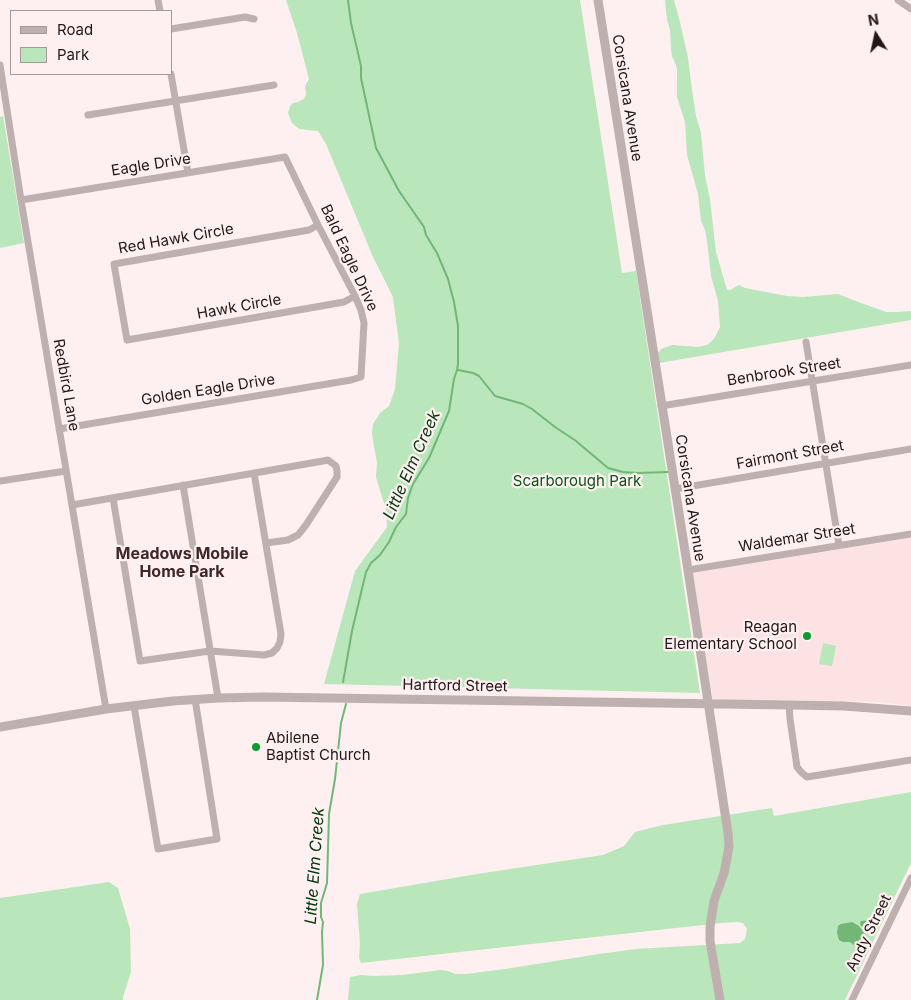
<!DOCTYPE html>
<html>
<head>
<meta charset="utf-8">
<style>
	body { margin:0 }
	#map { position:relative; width:911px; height:1000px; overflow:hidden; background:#fef0f0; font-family:Inter,sans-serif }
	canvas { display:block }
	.legend { position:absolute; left:10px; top:10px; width:162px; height:65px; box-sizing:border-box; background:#fef0f0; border:1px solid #a6999a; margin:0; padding:6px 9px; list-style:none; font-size:15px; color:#231718 }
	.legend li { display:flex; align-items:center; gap:10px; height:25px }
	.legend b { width:25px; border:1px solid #a6999a }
	.north { position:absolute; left:851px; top:10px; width:50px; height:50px; -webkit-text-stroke:4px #fef0f0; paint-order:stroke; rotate:350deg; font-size:14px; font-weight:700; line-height:20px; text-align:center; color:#231718 }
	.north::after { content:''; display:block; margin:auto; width:18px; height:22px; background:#231718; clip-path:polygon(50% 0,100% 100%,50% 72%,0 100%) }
</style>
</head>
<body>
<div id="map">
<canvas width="911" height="1000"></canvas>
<ul class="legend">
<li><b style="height:6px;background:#bfb0b0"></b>Road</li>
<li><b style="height:14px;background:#bae6bb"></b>Park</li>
</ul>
<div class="north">N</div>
</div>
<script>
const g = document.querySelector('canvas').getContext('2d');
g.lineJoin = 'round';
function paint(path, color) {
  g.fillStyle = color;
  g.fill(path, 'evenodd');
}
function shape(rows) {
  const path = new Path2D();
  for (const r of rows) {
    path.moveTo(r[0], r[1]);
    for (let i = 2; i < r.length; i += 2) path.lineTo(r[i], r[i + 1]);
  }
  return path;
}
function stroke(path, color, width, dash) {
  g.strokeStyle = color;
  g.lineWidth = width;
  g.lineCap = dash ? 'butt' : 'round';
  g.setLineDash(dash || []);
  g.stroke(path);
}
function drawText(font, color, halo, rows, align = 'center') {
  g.font = font + ' Inter,sans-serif';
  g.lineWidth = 4.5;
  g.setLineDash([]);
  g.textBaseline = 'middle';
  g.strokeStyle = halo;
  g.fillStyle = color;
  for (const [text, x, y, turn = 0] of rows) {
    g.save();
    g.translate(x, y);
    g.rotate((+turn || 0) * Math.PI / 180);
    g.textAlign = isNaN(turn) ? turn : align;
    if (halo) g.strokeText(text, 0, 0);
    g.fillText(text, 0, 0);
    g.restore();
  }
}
paint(shape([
	[911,538,911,706,881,702,840,701,713,700,692,573]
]), '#fce2e2');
paint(shape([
	[286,0,580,0,622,273,636,271,700,693,324,684,355,571,387,527,386,510,376,477,377,463,372,434,373,424,380,413,389,406,395,389,399,344,393,297,373,257,326,144,318,131,299,129,292,123,288,113,290,106,293,103,298,102,304,99,306,94,305,86,309,79,297,33],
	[665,0,674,0,680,22,688,58,692,90,696,116,701,133,705,175,710,199,716,252,727,290,730,290,739,285,745,288,787,296,803,297,838,294,853,300,886,312,897,312,911,311,911,320,659,363,658,353,661,349,672,345,698,347,707,345,714,339,720,327,718,301,711,276,707,241,705,230,701,221,698,194,687,155,685,122,677,97,677,68,672,56,671,49,670,30,667,20],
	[3,116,24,243,0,248,0,117],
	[823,643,836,646,832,666,819,664],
	[911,792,911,863,845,1000,348,1000,350,977,361,975,373,976,402,975,441,970,448,971,455,974,466,974,505,969,599,954,636,949,740,943,745,939,747,929,743,923,737,922,721,923,361,963,359,958,360,944,357,904,360,894,477,874,603,855,624,846,635,832,663,825,772,808,774,816],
	[109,882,118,888,130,929,131,972,123,997,123,1000,0,1000,0,898]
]), '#bae6bb');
paint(shape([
	[873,913,876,913,880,917,874,933,871,935,865,927,861,926,860,923,861,921,870,920],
	[852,922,859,926,867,937,868,943,866,947,857,948,850,942,843,942,839,940,837,933,838,926,841,924]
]), '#72b776');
stroke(shape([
	[458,370,473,373,479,376,495,396,523,404,532,409,555,427,576,441,608,468,623,472,637,473,669,472],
	[343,682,352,631,366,572,371,563,380,555,389,542,396,527,406,514,408,498,413,484,429,458,449,411,454,379,457,370,458,364,458,326,454,302,448,279,437,253,426,235,424,227,399,191,376,148,361,78,361,66,351,23,348,0],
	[317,1000,323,965,322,932,323,922,321,917,321,903,327,883,329,814,335,779,341,723,346,704]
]), '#72b776', 2);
stroke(shape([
	[158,0,160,11],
	[898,0,911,9],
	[171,29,245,17,254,19],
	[0,65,21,200,106,709],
	[171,74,188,173],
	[88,115,274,85],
	[21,200,285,157,318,225,355,296,361,310,364,323,361,377,351,380,59,429],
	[318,225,309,230,114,264,127,340,344,302,355,296],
	[806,342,839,545],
	[661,406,911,365],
	[0,481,66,471],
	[183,485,218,698],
	[675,489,911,449],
	[113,498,140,661,210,651,264,655,272,653,277,648,280,642,281,634,254,473],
	[72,505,323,461,328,460,336,466,337,471,337,477,306,525,298,535,288,540,266,543],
	[688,570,911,534],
	[789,705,790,719,797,767,801,772,807,777,911,760],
	[134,706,158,849,217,839,195,699],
	[852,1000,911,878]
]), '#bfb0b0', 7);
stroke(shape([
	[598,0,688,570,728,833,729,846,727,858,724,873,714,901,710,927,710,941,720,1000],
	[0,727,106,709,173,701,218,698,263,697,789,705,844,706,911,711]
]), '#bfb0b0', 9);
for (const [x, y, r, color] of [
	[807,636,5,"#0e9a31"],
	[256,747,5,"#0e9a31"]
]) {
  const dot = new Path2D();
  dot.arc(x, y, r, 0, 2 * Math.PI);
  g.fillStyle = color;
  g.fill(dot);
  stroke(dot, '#fef0f0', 2);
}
drawText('15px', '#231718', '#fef0f0', [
	["Corsicana Avenue",627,98,81],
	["Eagle Drive",151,165,-9],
	["Red Hawk Circle",176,239,-10],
	["Bald Eagle Drive",349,258,65],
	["Hawk Circle",239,307,-10],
	["Benbrook Street",784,372,-9],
	["Redbird Lane",66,385,80],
	["Golden Eagle Drive",208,390,-9],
	["Fairmont Street",790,455,-10],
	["Corsicana Avenue",690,498,81],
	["Waldemar Street",797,538,-9],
	["Hartford Street",455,686,1],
	["Andy Street",869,933,-64]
]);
drawText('15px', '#075519', '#fef0f0', [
	["Scarborough Park",577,481]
]);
drawText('15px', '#231718', '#fef0f0', [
	["Reagan",797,627],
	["Elementary School",797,644],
	["Abilene",266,738,"left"],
	["Baptist Church",266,755,"left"]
], 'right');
drawText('italic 16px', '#01350b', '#fef0f0', [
	["Little Elm Creek",412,465,-66],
	["Little Elm Creek",315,866,-86]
]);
drawText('bold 16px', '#402628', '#fef0f0', [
	["Meadows Mobile",182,554],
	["Home Park",182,572]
]);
</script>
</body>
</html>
